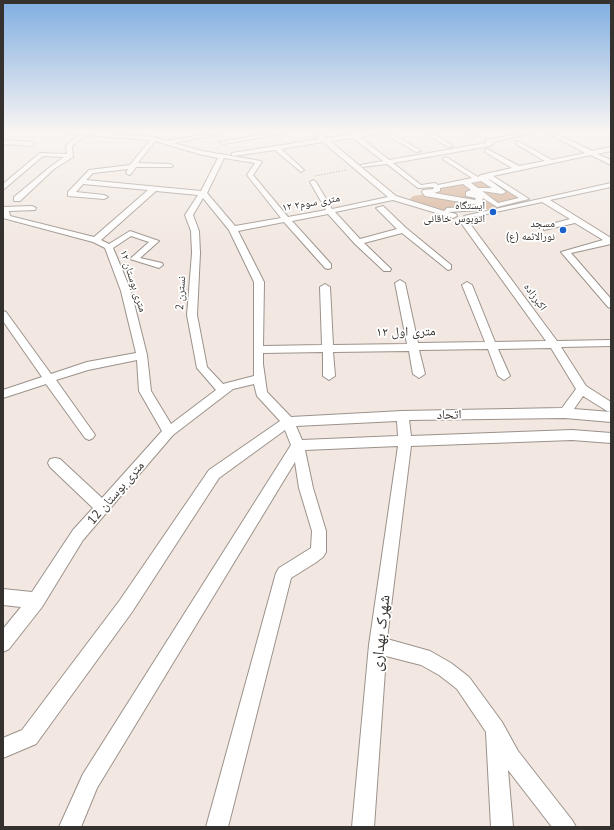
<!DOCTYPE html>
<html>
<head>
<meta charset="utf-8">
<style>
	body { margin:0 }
	#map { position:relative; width:614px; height:830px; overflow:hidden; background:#f2e8e1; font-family:"PT Sans",sans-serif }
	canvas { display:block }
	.frame { position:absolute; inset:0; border:4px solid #35312e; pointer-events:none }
</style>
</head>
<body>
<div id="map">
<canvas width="614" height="830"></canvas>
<div class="frame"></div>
</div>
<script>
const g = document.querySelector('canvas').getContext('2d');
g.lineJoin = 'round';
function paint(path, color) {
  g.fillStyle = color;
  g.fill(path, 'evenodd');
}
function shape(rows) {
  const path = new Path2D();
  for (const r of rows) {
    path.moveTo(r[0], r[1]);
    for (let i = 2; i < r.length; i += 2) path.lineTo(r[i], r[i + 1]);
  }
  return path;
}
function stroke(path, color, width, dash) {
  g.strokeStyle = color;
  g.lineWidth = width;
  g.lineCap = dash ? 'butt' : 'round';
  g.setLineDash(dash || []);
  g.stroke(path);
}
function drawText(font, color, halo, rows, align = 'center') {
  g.font = font + ' "PT Sans","Noto Naskh Arabic",sans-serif';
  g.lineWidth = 3.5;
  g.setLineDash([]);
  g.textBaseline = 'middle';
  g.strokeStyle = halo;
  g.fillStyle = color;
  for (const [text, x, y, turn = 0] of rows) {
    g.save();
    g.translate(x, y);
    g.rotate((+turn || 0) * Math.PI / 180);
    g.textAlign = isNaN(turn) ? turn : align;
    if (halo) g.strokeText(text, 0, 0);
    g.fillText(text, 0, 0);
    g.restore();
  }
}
paint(shape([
	[490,176,528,200,489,209,446,211,409,200,413,196,425,194,424,192]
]), '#d6af94');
const minor = shape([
	[64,132,88,132,154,137,167,141,215,132,228,132,174,143,202,151,261,161,262,162,253,175,288,217,326,210,310,182,313,180,316,182,332,209,388,197,323,142,281,149,303,169,304,170,301,172,275,150,234,156,232,155,232,153,320,139,312,132,318,132,326,138,350,135,347,132,356,134,382,132,360,137,389,160,486,143,486,140,527,132,539,132,492,142,493,144,490,146,393,163,421,185,435,183,438,185,472,178,444,160,443,159,446,157,478,177,481,175,512,168,485,152,485,150,487,149,519,166,545,161,516,144,516,142,518,141,552,160,585,153,546,132,553,132,592,151,611,147,611,151,597,154,611,160,611,165,591,155,493,176,529,199,497,207,483,198,481,205,478,205,425,196,422,192,423,190,434,189,433,187,418,188,387,164,361,167,396,196,444,211,447,208,483,206,483,210,480,210,448,212,456,214,457,216,453,218,393,200,335,212,360,239,397,229,376,208,383,206,406,228,451,265,451,269,448,270,402,233,364,243,391,269,390,271,384,271,355,244,328,214,292,221,331,264,331,268,328,269,325,268,284,222,238,231,264,282,263,346,322,345,320,287,325,284,330,287,333,345,407,344,395,283,400,280,405,283,418,343,485,342,462,285,467,282,472,285,495,342,546,341,461,223,465,221,468,221,557,341,611,340,611,346,561,347,586,386,611,402,611,422,565,418,409,420,411,436,572,430,611,433,611,443,572,440,411,446,387,639,430,651,451,663,469,677,502,722,518,751,572,820,576,827,552,827,508,770,513,827,491,827,486,732,457,689,439,675,421,665,386,656,374,827,352,827,369,645,398,446,305,450,313,488,326,531,326,552,323,557,315,563,291,578,228,827,206,827,276,573,279,568,311,548,312,531,299,488,295,462,97,788,81,827,59,827,83,774,291,445,285,430,219,478,132,612,36,744,3,758,3,738,22,730,120,600,209,470,280,421,257,396,254,384,233,389,173,435,83,540,42,607,9,649,3,652,3,629,21,607,3,605,3,589,32,592,73,530,93,508,50,467,48,463,50,459,55,458,60,459,102,498,162,431,139,391,137,360,88,370,56,380,93,432,95,435,93,438,89,440,85,438,46,384,3,398,3,390,42,377,3,321,3,311,6,312,51,374,87,362,136,353,121,291,105,248,93,242,3,218,3,207,32,206,36,208,35,210,9,211,10,216,94,237,148,190,83,184,76,192,104,195,108,197,104,199,68,196,68,192,89,170,130,165,150,140,85,135,72,146,73,157,54,169,20,201,14,201,14,197,50,167,64,157,43,156,3,190,3,184,40,153,67,154,66,146,79,135,64,132],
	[353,138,383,161,361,165,361,167,330,141,353,138],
	[155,141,199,154,218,158,201,191,86,180,93,173,128,169,126,173,129,175,131,174,136,167,172,167,173,166,170,164,138,163,155,141],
	[224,158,255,163,247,175,281,218,235,226,207,193,224,158],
	[488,179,489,179,519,198,498,203,482,191,502,194,506,192,488,179],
	[481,181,492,188,478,188,471,183,481,181],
	[463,184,471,190,466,192,466,196,476,198,475,200,434,193,440,191,440,188,463,184],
	[156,191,198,195,185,215,191,231,192,253,187,315,197,368,216,390,171,424,151,391,147,355,131,291,113,248,131,236,149,242,130,259,159,268,163,265,162,263,140,258,159,241,130,231,109,244,101,240,156,191],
	[203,198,229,230,254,282,254,376,223,384,207,367,197,315,200,253,199,231,193,215,203,198],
	[551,348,576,389,562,408,402,411,291,417,267,392,263,364,263,353,323,352,323,376,329,380,335,376,333,352,409,351,413,374,419,378,425,374,419,350,488,349,498,376,504,380,510,376,498,349,551,348],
	[583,396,607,411,611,412,574,409,583,396],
	[397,421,398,436,302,440,296,426,397,421],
	[277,132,291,132,223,144,220,142,277,132],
	[382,132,389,132,421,151,416,152,382,132],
	[423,132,430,132,453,146,448,147,423,132],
	[465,132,472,132,478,136,473,137,465,132],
	[3,140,32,142,35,144,32,146,3,144,3,140],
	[611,183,611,187,550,200,611,238,611,244,571,253,611,299,611,308,608,307,561,252,603,240,575,223,544,230,544,226,570,219,542,202,468,218,464,216,611,183]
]);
stroke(minor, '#9b928b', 2);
stroke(shape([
	[315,176,346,170]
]), '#8e8782', 1, [1.5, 1.5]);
paint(minor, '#fff');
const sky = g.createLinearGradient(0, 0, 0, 248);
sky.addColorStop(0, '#80aee2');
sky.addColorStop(0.53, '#f9f5f2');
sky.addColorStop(1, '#f9f5f200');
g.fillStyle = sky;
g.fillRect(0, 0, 614, 248);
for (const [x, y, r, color] of [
	[493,212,4,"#1a61cc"],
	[563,230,4,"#1a61cc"]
]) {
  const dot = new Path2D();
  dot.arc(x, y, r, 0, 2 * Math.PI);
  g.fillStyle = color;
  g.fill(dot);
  stroke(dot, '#fff', 1.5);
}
drawText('11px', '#35312e', '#fff', [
	["۱۲ متری سوم۲",311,203,-10],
	["۱۲ متری بوستان",133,281,72],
	["نسترن 2",181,293,-86],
	["اکبرزاده",535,297,54]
]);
drawText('11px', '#35312e', '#fff', [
	["ایستگاه",485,206],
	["اتوبوس خاقانی",485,219],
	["مسجد",555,224],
	["نورالائمه (ع)",555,237]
], 'right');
drawText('13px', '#35312e', '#fff', [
	["۱۲ متری اول",406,332,-1],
	["اتحاد",449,415,-1],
	["12 متری بوستان",116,493,-49]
]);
drawText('16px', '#35312e', '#fff', [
	["شهرک بهداری",381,633,-84]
]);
</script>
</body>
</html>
